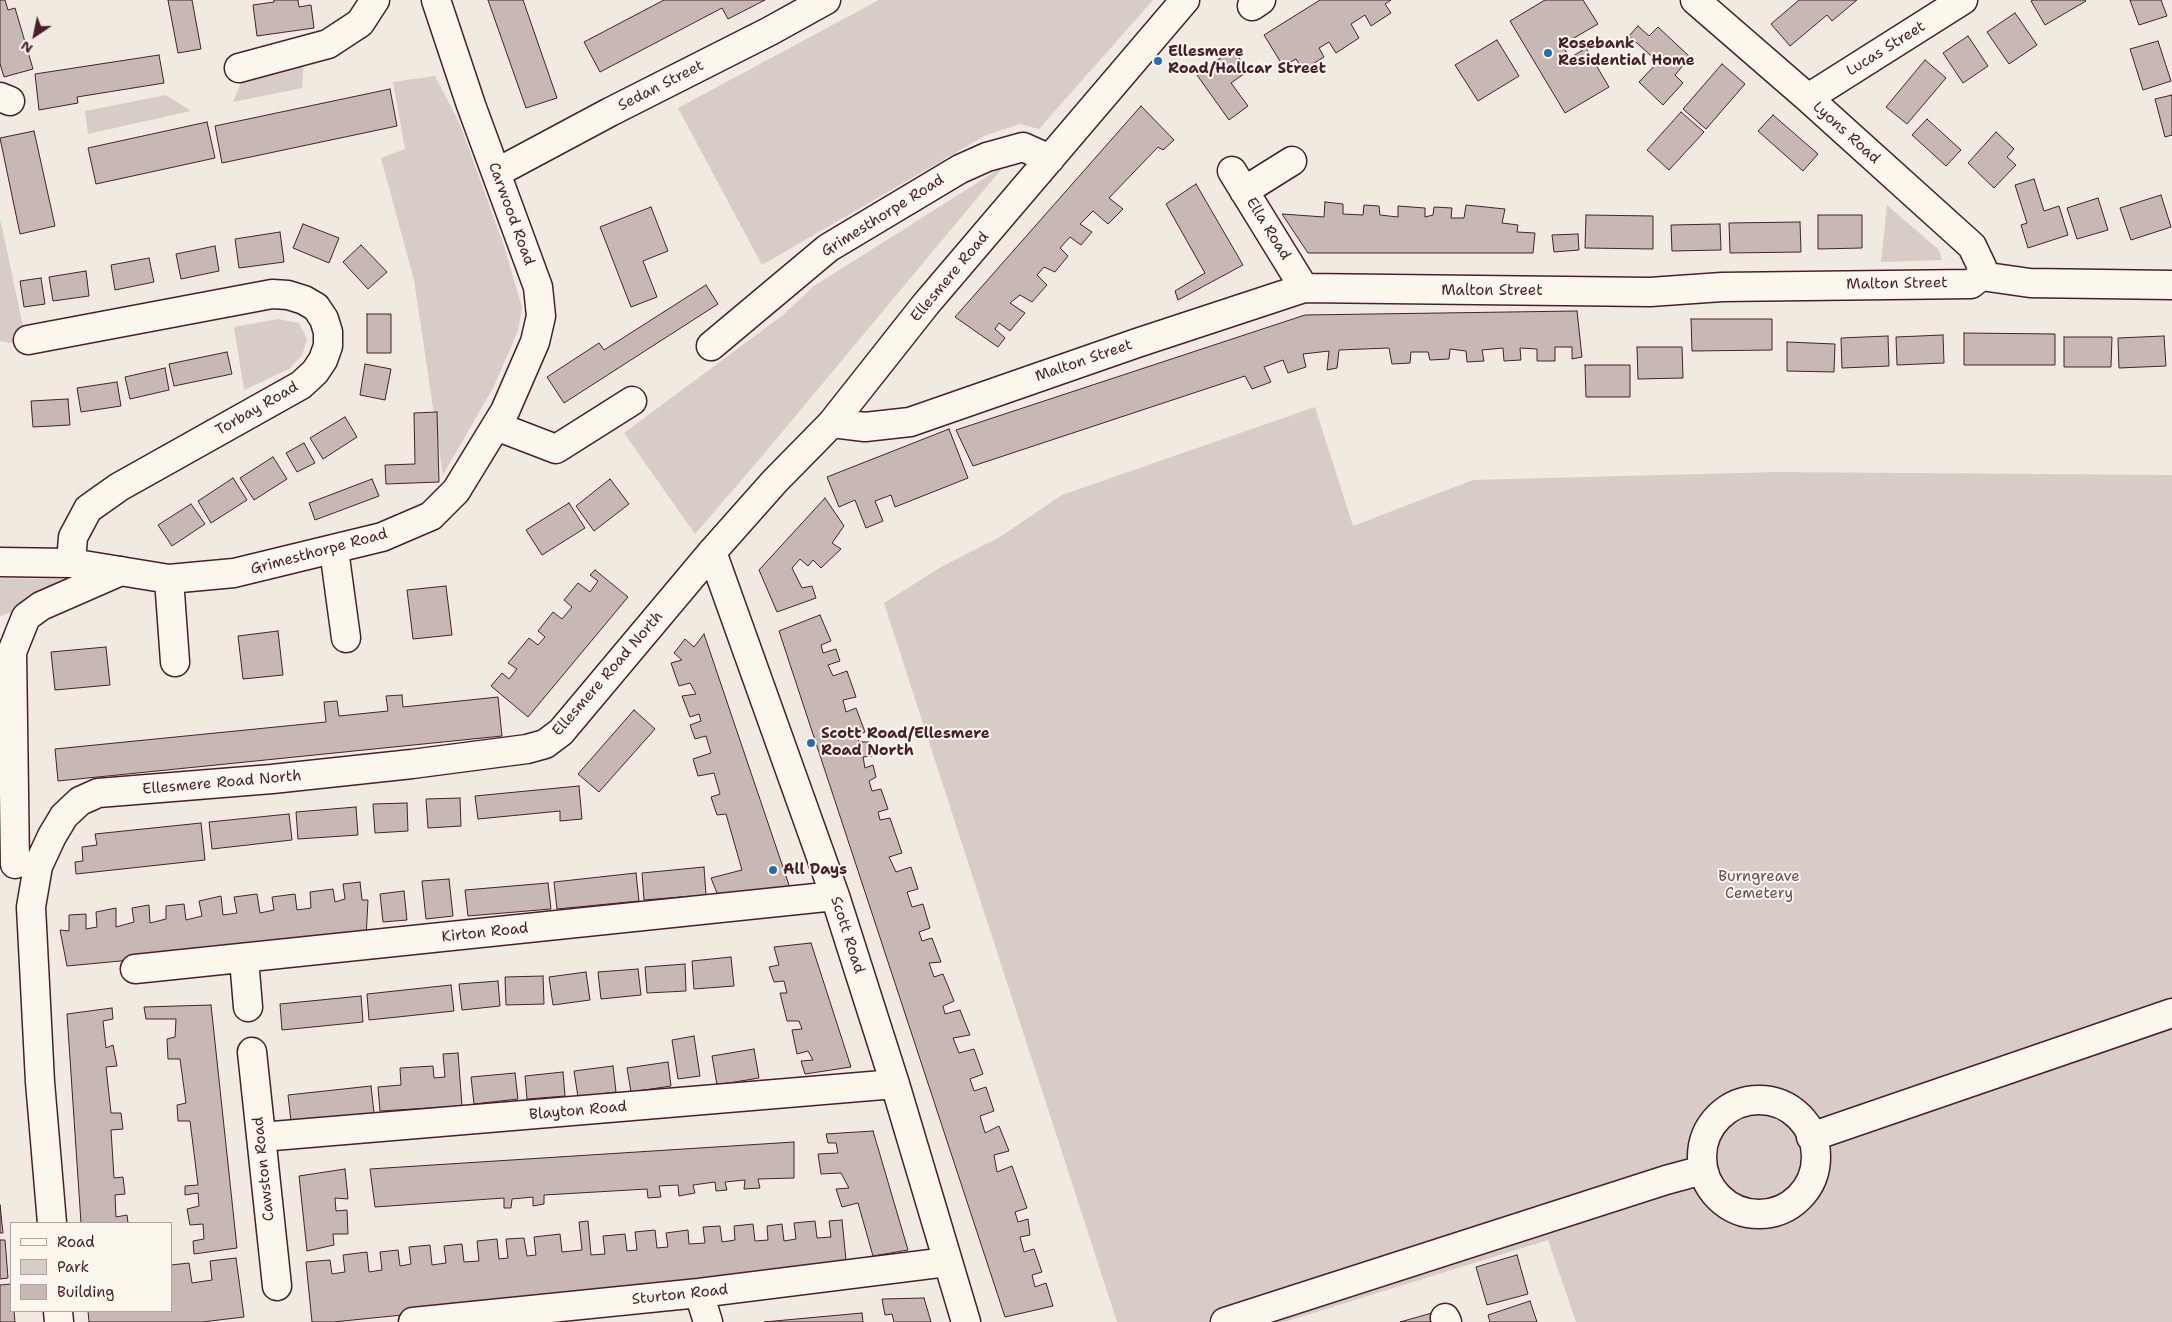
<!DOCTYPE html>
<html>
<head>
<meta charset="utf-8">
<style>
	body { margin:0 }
	#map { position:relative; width:2172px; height:1322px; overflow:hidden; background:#f0eae0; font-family:"Shantell Sans",sans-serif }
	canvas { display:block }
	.legend { position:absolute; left:10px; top:1222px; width:162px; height:90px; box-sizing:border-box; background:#fbf7ec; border:1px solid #b4a19f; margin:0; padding:6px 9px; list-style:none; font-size:15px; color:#4a1f2b }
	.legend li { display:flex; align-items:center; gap:10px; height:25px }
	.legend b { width:25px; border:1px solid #b4a19f }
	.north { position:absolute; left:10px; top:10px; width:50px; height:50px; -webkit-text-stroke:4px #fbf7ec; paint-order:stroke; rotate:214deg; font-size:14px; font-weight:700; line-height:20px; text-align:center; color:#4a1f2b }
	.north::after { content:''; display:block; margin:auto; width:18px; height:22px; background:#4a1f2b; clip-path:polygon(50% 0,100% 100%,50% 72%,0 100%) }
</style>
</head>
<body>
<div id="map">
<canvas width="2172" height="1322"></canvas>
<ul class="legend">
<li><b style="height:6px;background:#fbf7ec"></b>Road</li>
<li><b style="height:14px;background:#d8ccc6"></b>Park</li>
<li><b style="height:14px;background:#c8b8b3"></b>Building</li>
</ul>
<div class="north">N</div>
</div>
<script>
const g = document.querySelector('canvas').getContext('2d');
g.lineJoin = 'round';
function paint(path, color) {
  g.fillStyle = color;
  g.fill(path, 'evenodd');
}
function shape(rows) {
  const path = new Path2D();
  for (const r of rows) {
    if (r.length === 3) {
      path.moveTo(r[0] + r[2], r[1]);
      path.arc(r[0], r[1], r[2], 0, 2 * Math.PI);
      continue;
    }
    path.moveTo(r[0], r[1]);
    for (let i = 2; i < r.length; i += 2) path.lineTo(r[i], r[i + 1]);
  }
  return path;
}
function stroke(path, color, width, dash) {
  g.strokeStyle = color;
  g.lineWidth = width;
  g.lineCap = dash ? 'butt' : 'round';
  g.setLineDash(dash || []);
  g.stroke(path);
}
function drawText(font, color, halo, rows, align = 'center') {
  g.font = font + ' "Shantell Sans",sans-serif';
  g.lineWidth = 4;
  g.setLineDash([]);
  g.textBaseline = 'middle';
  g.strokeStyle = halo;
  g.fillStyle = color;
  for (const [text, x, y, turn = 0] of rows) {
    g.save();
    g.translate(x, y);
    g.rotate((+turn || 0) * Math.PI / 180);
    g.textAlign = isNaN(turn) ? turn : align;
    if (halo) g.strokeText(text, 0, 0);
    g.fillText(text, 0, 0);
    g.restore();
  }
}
paint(shape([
	[879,0,1153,0,1039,129,1020,124,986,135,762,265,678,108],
	[304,61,302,88,233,102,243,78],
	[435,76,460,124,504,246,522,307,518,331,493,388,443,475,414,280,381,158,405,149,393,82],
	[166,95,191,111,88,134,85,111],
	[1004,166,763,455,695,534,624,433,783,315,814,286],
	[1887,205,1939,250,1942,260,1881,262],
	[0,220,5,241,27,346,0,341],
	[278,319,299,323,307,339,302,355,289,369,244,390,234,327],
	[1315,407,1353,526,1473,480,1776,472,2172,475,2172,1322,1576,1322,1548,1240,1284,1322,1117,1322,884,603,941,567,1000,537,1062,495],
	[0,578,69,579,32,605,0,616]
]), '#d8ccc6');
const building = shape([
	[0,0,5,0,8,10,15,8,33,69,4,77,0,64,0,0],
	[168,0,192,0,201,49,178,53,168,0],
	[274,0,298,0,299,7,311,5,314,28,257,36,253,5,274,2,274,0],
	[488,0,523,0,557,98,526,108,488,0],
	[664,0,765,0,728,19,722,8,600,72,584,42,664,0],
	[1320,0,1391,0,1385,4,1391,13,1371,26,1365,15,1351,24,1359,38,1336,53,1329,42,1319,48,1324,57,1303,70,1296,59,1283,66,1264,35,1320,0],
	[1545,0,1583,0,1598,24,1562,45,1570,58,1586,48,1609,87,1565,113,1510,21,1545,0],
	[1799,0,1857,0,1832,21,1827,15,1790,46,1771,24,1799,0],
	[2033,0,2085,0,2086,1,2045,25,2031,1,2033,0],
	[2130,0,2161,0,2167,16,2139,25,2130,0],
	[2015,13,2037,45,2009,64,1987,32,2015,13],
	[1638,26,1649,36,1658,27,1690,57,1675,75,1683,83,1663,105,1639,82,1658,62,1629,36,1638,26],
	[1968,36,1988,66,1963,83,1943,53,1968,36],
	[1497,40,1519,76,1478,101,1455,65,1497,40],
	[2158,41,2171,81,2143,90,2130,49,2158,41],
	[1233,49,1248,71,1231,83,1248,106,1229,120,1197,75,1233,49],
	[159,55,164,83,77,97,78,103,39,110,35,74,159,55],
	[1925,60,1946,78,1907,124,1886,107,1925,60],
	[1722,64,1745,84,1706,129,1683,109,1722,64],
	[390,89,397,126,222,163,215,126,390,89],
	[2172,95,2172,135,2165,137,2155,99,2172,95],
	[1141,106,1174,140,1163,150,1158,147,1109,198,1123,209,1108,224,1093,211,1080,224,1092,232,1081,245,1070,237,1060,248,1068,256,1055,272,1044,267,1037,275,1047,285,1032,302,1020,295,1010,303,1025,313,1010,331,999,323,995,329,1005,338,998,347,955,317,1141,106],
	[1681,112,1704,132,1669,170,1647,150,1681,112],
	[1773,115,1818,154,1803,171,1758,131,1773,115],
	[1927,119,1961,150,1946,166,1912,135,1927,119],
	[207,122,215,158,96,184,88,148,207,122],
	[34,131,55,226,20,234,0,138,34,131],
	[1996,132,2014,149,2007,157,2016,165,1994,188,1968,163,1996,132],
	[2034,179,2044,211,2059,206,2068,235,2028,248,2021,225,2027,223,2015,185,2034,179],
	[1196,184,1243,265,1178,300,1175,291,1205,273,1166,204,1196,184],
	[2161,195,2171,227,2131,240,2120,208,2161,195],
	[2098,198,2108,230,2077,239,2067,208,2098,198],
	[1325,202,1343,204,1343,214,1363,215,1364,205,1379,206,1380,215,1398,217,1398,206,1425,208,1425,217,1433,215,1434,207,1452,208,1451,218,1464,218,1466,205,1505,209,1502,223,1518,225,1517,232,1535,233,1533,253,1308,253,1282,214,1324,217,1325,202],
	[651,207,668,251,643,261,657,297,631,307,600,227,651,207],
	[1586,215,1653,216,1653,249,1585,248,1586,215],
	[1818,215,1862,215,1862,248,1818,249,1818,215],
	[1800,222,1801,252,1730,253,1729,223,1800,222],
	[303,224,339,238,329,263,293,248,303,224],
	[1720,224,1721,250,1672,251,1671,225,1720,224],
	[280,232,284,262,239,268,235,239,280,232],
	[1578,234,1579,250,1554,252,1552,235,1578,234],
	[361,245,387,272,368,289,343,262,361,245],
	[215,246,219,271,181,279,176,254,215,246],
	[149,258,154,282,115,290,111,265,149,258],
	[86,271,89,296,53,301,49,277,86,271],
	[41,278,45,304,24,307,20,281,41,278],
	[706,285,718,304,564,403,547,377,599,343,604,350,706,285],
	[1577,311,1582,357,1572,359,1572,347,1555,347,1555,361,1537,361,1537,349,1520,348,1521,360,1504,361,1503,348,1482,350,1484,361,1467,362,1466,351,1450,349,1449,359,1430,360,1428,352,1411,352,1410,363,1392,364,1389,348,1339,350,1337,368,1327,370,1329,351,1303,354,1306,367,1288,373,1283,360,1264,367,1271,382,1252,389,1245,376,973,466,956,430,1305,315,1577,311],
	[367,314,391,314,391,353,367,353,367,314],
	[1691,319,1772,319,1772,350,1692,351,1691,319],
	[1964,333,2055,334,2055,365,1964,365,1964,333],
	[1943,335,1944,363,1897,365,1896,337,1943,335],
	[1888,336,1889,366,1842,368,1841,338,1888,336],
	[2164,336,2166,366,2119,368,2118,338,2164,336],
	[2064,337,2112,337,2111,367,2064,367,2064,337],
	[1787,342,1835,344,1834,372,1787,371,1787,342],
	[1637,347,1682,347,1683,378,1638,379,1637,347],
	[227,352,232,374,174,386,169,364,227,352],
	[365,364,391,369,385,400,360,395,365,364],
	[1585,365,1630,365,1630,397,1586,397,1585,365],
	[165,368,169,390,130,399,125,377,165,368],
	[117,382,121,406,81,412,77,388,117,382],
	[68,399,70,425,33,427,31,401,68,399],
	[437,412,439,482,386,484,385,465,415,464,414,413,437,412],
	[345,417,357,437,323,459,310,438,345,417],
	[949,429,968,478,895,507,891,495,875,501,883,521,866,528,855,500,839,507,827,477,949,429],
	[304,443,315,463,297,472,286,453,304,443],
	[273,457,287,479,254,500,240,478,273,457],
	[233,478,247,500,211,523,198,501,233,478],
	[372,479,379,496,315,520,309,503,372,479],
	[610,479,629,504,594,531,576,506,610,479],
	[825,498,844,526,832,543,841,549,821,568,813,560,808,566,800,559,792,568,802,588,812,586,816,598,777,612,759,570,825,498],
	[569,503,585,528,542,555,526,530,569,503],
	[191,504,205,524,172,546,158,525,191,504],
	[595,570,628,597,528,717,491,686,502,673,509,679,517,669,508,663,529,638,538,645,545,637,538,631,553,612,562,619,572,607,564,600,578,583,590,592,598,581,590,575,595,570],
	[446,586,452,635,413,639,407,590,446,586],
	[820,615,831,641,821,645,823,653,836,649,840,661,828,665,833,676,847,671,856,697,843,700,846,712,856,708,865,732,857,735,859,742,869,742,872,756,863,757,865,768,873,765,876,777,869,781,872,791,881,789,888,809,878,812,880,820,890,818,902,853,889,857,896,872,911,867,918,889,907,892,912,907,923,904,930,928,919,932,922,941,932,938,941,962,929,963,934,977,943,974,954,1001,943,1006,945,1014,960,1010,970,1035,953,1038,959,1053,974,1049,983,1074,970,1079,974,1091,986,1087,994,1111,980,1116,985,1133,999,1126,1009,1151,994,1155,997,1172,1012,1166,1027,1208,1015,1212,1018,1222,1028,1219,1030,1235,1020,1237,1024,1252,1034,1249,1042,1272,1032,1275,1035,1287,1046,1283,1053,1306,1005,1317,779,631,820,615],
	[278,631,283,675,243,679,238,636,278,631],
	[704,634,790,888,721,903,711,878,742,870,726,814,717,815,711,797,720,794,714,773,698,776,693,759,711,753,706,736,695,739,690,725,701,721,699,714,690,717,682,696,696,694,690,683,679,686,671,663,682,660,674,653,685,639,694,647,704,634],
	[106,647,110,685,55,690,51,652,106,647],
	[402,695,403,707,498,697,502,736,58,781,55,749,326,722,324,702,337,701,339,716,388,711,386,696,402,695],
	[634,710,655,729,599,792,578,774,634,710],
	[579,786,582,819,560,821,560,811,478,819,475,796,579,786],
	[460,798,461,826,428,828,426,799,460,798],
	[407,803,408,831,375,833,373,804,407,803],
	[356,807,358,835,298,839,296,812,356,807],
	[289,814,292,840,212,849,209,822,289,814],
	[201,823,205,860,76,874,75,862,83,861,82,847,97,845,95,834,201,823],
	[704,867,706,895,644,900,642,873,704,867],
	[636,873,639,901,557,909,554,882,636,873],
	[449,879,453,916,426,919,422,881,449,879],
	[360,882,362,900,368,900,366,938,67,966,60,930,69,931,69,915,86,914,86,929,97,927,96,912,116,908,116,927,134,922,132,908,149,905,150,923,166,919,166,906,184,904,186,920,202,916,199,901,221,896,223,915,237,913,234,897,257,894,260,913,274,910,272,897,295,894,297,910,311,908,310,892,333,889,335,902,345,899,343,884,360,882],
	[548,883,551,909,468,916,465,890,548,883],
	[404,891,407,920,383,922,380,894,404,891],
	[811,943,851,1067,805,1074,801,1061,813,1060,808,1051,797,1054,792,1030,802,1029,799,1021,787,1021,780,993,787,993,784,981,774,982,769,967,779,965,774,947,811,943],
	[731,957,734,986,694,989,692,961,731,957],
	[685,964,686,991,647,993,645,967,685,964],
	[638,969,641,995,601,999,598,972,638,969],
	[586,972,590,1000,553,1005,549,977,586,972],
	[543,976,544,1004,506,1005,505,977,543,976],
	[498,981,500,1006,462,1010,459,984,498,981],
	[451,985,454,1011,369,1020,367,994,451,985],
	[361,996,363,1022,282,1030,280,1004,361,996],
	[211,1005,237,1248,194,1254,193,1241,204,1239,203,1224,190,1225,187,1209,199,1206,198,1193,185,1195,185,1186,198,1185,190,1121,178,1121,177,1105,186,1103,180,1059,168,1059,167,1039,175,1037,176,1019,146,1019,144,1007,211,1005],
	[112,1008,113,1019,103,1021,106,1048,113,1045,117,1066,106,1067,111,1113,121,1113,123,1129,111,1130,114,1178,123,1177,125,1194,115,1195,116,1217,127,1215,128,1223,81,1223,67,1014,112,1008],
	[694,1036,700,1076,678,1079,672,1040,694,1036],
	[754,1049,759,1078,717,1085,712,1056,754,1049],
	[458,1053,462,1106,380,1111,378,1087,401,1085,400,1068,433,1066,434,1078,445,1077,443,1054,458,1053],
	[668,1062,671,1086,631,1092,627,1068,668,1062],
	[613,1066,616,1092,578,1097,574,1071,613,1066],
	[563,1072,565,1096,527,1099,525,1076,563,1072],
	[515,1073,518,1099,474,1104,471,1077,515,1073],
	[371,1086,374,1113,291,1122,288,1095,371,1086],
	[873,1131,908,1250,873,1256,858,1203,842,1207,836,1189,849,1188,841,1173,821,1174,818,1154,838,1153,836,1143,828,1143,826,1134,873,1131],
	[794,1142,794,1178,758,1179,760,1188,744,1189,745,1180,725,1182,727,1190,716,1191,715,1182,693,1185,695,1193,679,1196,678,1185,659,1186,661,1197,648,1198,647,1189,544,1195,544,1204,533,1206,533,1197,512,1199,511,1208,504,1208,504,1198,375,1207,370,1169,794,1142],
	[345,1169,348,1199,335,1198,336,1211,347,1210,348,1234,333,1234,334,1245,307,1251,299,1176,345,1169],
	[0,1205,3,1233,0,1233,0,1205],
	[842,1220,847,1270,333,1322,312,1322,306,1262,330,1260,332,1274,345,1272,343,1255,367,1252,369,1272,382,1270,380,1252,398,1250,400,1266,411,1264,409,1247,430,1245,432,1265,446,1263,444,1246,462,1244,464,1262,479,1261,477,1241,497,1239,499,1259,508,1258,506,1239,524,1238,527,1256,536,1255,534,1237,560,1234,562,1252,582,1250,579,1222,588,1221,591,1255,605,1254,603,1236,625,1234,627,1251,637,1250,635,1232,655,1230,657,1248,668,1247,666,1233,688,1230,689,1244,705,1243,703,1227,720,1226,722,1242,735,1240,734,1226,753,1224,755,1241,768,1240,767,1226,782,1224,784,1241,796,1239,794,1223,815,1221,817,1238,831,1237,829,1221,842,1220],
	[0,1240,5,1240,8,1278,0,1279,0,1240],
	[1517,1255,1528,1294,1487,1305,1476,1267,1517,1255],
	[236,1258,244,1317,202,1322,89,1322,88,1311,171,1311,171,1265,189,1263,192,1283,212,1280,210,1261,236,1258],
	[11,1284,11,1311,14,1311,15,1322,0,1322,0,1285,11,1284],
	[924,1298,931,1322,894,1322,892,1314,885,1315,882,1299,924,1298],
	[1530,1301,1537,1322,1490,1322,1488,1315,1530,1301],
	[862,1313,863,1322,764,1322,862,1313],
	[1432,1313,1434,1322,1400,1322,1432,1313]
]);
paint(building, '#c8b8b3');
stroke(building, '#4a1f2b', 1);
const minor = shape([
	[1695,0,1808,98,1972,246,1982,267,1981,276],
	[1252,6,1261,0],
	[239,68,328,44,360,23,375,0],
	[0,97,10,101],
	[1808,98,1963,0],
	[1232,171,1304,288],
	[496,173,610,112,770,31,826,0],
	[1244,191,1292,161],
	[28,340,272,294,288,295,304,300,316,307,324,319,328,332,328,346,323,360,315,372,301,385,119,487,88,509,73,537,71,563],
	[711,346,828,248,960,169,987,157,1023,147,1050,159],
	[832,423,865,427,910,422,1137,343,1304,288,1650,292,1722,287,1971,284,1981,276,2030,283,2172,285],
	[496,426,556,449,632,401],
	[334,550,346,638],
	[712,552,835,896,895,1084,966,1322],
	[0,562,71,563,169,579,234,573,382,537,431,516,456,491,505,411,535,342,541,316,538,287,471,105,436,0],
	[169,579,175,662],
	[15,864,12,652,26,617,41,606,121,571],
	[244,959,248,1007],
	[135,969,835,896],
	[252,1052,277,1286],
	[1759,1157,57],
	[261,1137,895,1084],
	[1811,1137,2172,1013],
	[52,1223,40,1082,31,907,38,866,52,836,64,816,80,801,98,793,272,779,412,764,527,749,545,744,561,732,712,552,775,481,832,423,926,304,1185,0],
	[699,1293,708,1322],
	[58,1311,59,1322],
	[1445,1318,1447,1322],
	[413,1322,699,1293,947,1262],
	[1225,1322,1666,1180,1703,1170]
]);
stroke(minor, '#4a1f2b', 31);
stroke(minor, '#fbf7ec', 28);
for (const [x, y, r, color] of [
	[1548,53,5,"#1f6fb2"],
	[1158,61,5,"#1f6fb2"],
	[811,743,5,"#1f6fb2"],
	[773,870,5,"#1f6fb2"]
]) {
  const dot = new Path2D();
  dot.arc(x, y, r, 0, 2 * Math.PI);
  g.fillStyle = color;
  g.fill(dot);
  stroke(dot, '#fbf7ec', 2);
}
drawText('bold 15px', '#4a1f2b', '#fbf7ec', [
	["Rosebank",1558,44],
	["Residential Home",1558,61],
	["Ellesmere",1168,52],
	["Road/Hallcar Street",1168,69],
	["Scott Road/Ellesmere",821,734],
	["Road North",821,751],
	["All Days",783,870]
], 'left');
drawText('15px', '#4a1f2b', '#fbf7ec', [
	["Lucas Street",1886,49,-32],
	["Sedan Street",661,86,-27],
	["Lyons Road",1846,133,42],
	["Carwood Road",511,214,70],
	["Grimesthorpe Road",883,216,-32],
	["Ella Road",1268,229,58],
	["Ellesmere Road",950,277,-50],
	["Malton Street",1897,284,-1],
	["Malton Street",1492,291],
	["Malton Street",1084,361,-19],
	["Torbay Road",257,409,-30],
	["Grimesthorpe Road",319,552,-15],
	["Ellesmere Road North",608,674,-49],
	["Ellesmere Road North",222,783,-5],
	["Kirton Road",485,933,-6],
	["Scott Road",847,935,72],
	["Blayton Road",578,1111,-5],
	["Cawston Road",264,1169,-96],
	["Sturton Road",680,1295,-6]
]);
drawText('15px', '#6e4a52', '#fbf7ec', [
	["Burngreave",1759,877],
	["Cemetery",1759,894]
]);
</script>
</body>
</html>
